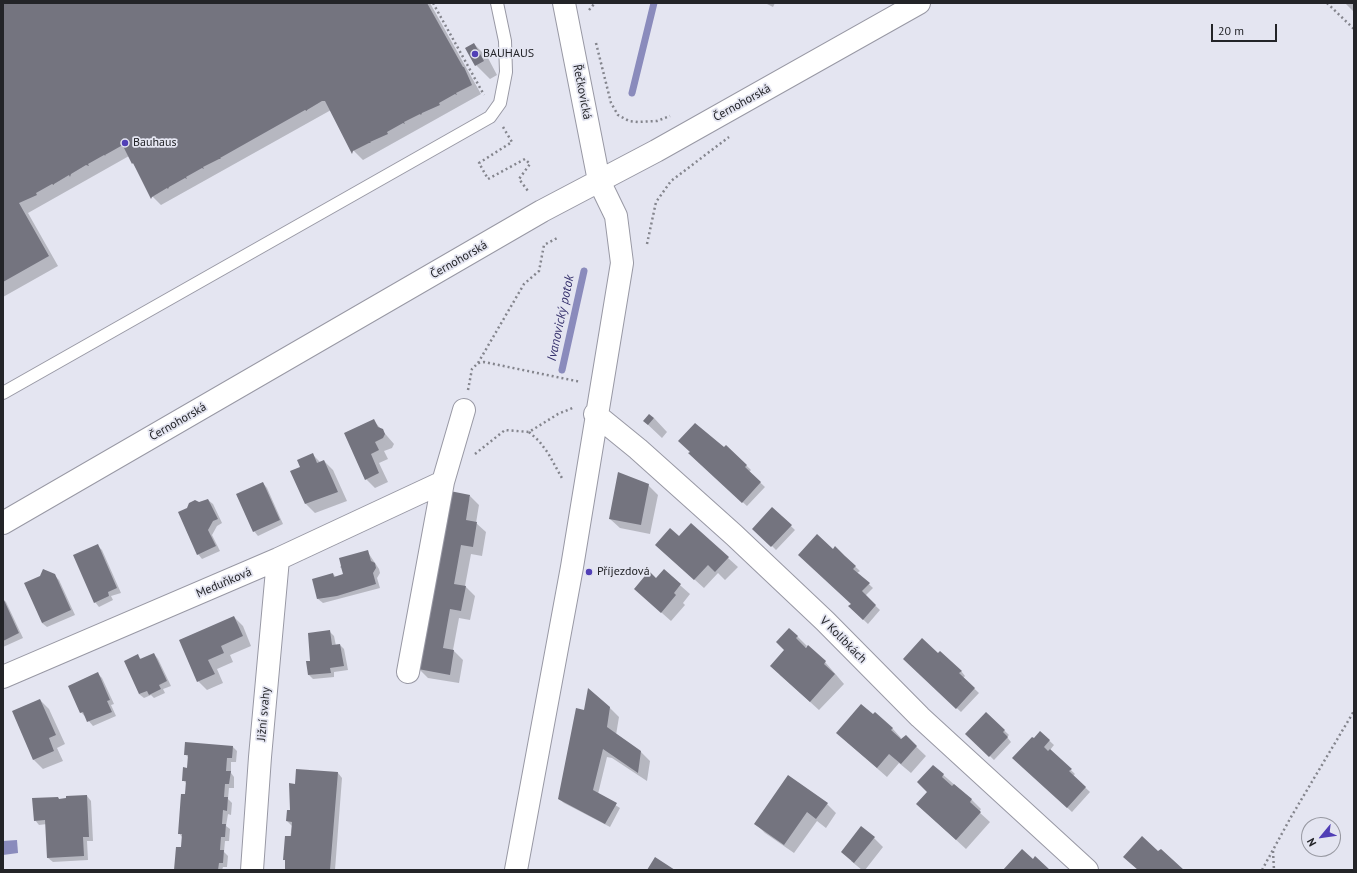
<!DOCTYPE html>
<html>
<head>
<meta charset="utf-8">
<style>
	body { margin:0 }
	#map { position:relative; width:1357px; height:873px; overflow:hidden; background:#e4e5f1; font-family:"PT Sans",sans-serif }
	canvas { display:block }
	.frame { position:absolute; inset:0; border:4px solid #232428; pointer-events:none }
	.north { position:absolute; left:1301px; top:817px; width:40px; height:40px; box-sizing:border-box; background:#e4e5f1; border:1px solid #9798a1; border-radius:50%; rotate:241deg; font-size:11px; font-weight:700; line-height:16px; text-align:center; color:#232428 }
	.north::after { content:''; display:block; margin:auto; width:14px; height:18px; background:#513fb6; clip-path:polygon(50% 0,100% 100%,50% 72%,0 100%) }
	.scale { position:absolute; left:1211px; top:24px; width:66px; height:18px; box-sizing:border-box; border:2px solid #232428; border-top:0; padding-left:5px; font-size:12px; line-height:14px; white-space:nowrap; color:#232428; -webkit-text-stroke:3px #e4e5f1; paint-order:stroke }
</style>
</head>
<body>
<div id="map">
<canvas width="1357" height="873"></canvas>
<div class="frame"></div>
<div class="north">N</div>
<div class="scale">20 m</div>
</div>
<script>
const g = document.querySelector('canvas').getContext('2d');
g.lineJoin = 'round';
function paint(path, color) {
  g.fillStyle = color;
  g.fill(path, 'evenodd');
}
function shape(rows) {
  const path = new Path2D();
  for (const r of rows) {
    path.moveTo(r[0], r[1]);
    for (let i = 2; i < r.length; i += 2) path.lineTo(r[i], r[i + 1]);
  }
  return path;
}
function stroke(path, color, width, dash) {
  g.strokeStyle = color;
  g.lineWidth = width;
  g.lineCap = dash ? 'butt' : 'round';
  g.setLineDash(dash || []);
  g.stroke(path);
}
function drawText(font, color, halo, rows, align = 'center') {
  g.font = font + ' "PT Sans",sans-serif';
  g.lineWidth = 3.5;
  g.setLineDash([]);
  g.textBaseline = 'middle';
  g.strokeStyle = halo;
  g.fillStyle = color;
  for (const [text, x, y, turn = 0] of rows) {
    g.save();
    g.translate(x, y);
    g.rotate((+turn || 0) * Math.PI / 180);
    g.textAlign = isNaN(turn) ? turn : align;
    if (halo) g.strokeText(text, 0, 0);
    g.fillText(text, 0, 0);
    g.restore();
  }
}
paint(shape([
	[17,840,18,853,3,855,3,841]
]), '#8a8bbc');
paint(shape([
	[3,3,430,3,481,94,363,160,354,151,331,110,161,205,152,196,129,156,28,213,58,266,3,297],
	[765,3,775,3,773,7],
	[1345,3,1354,3,1354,12],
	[474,44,488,58,497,75,490,79,476,65],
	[654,418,667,432,662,438,644,421],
	[374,421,394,444,392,448,384,451,388,459,379,463,388,482,375,488,366,479],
	[726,446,751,470,749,472,765,487,747,506,694,458,691,452,724,449],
	[312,454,320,462,324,461,333,470,347,501,315,513,306,504,301,467],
	[263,483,267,488,283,524,258,536,254,531],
	[648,485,658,495,650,534,620,528,610,519],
	[470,496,479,505,476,523,486,532,482,556,471,554,465,586,475,596,470,620,459,618,453,650,463,660,459,683,428,678,419,669],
	[208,500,213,504,222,523,217,526,212,535,220,551,202,559,198,554,199,503],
	[772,508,795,530,776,550,754,528],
	[679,538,728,558,738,567,725,580,718,573,704,588,666,554],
	[97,545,102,550,121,593,111,596,113,600,99,607,95,602],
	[835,548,860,571,857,573,873,588,865,596,880,610,868,624,849,606,852,604,833,550],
	[367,551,379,569,380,573,377,578,380,588,323,603,318,599,333,574,336,577,344,575],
	[664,571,690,594,683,603,685,605,671,621,635,589,657,579],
	[54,575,59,580,75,615,47,627,42,623],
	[3,599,6,602,23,638,3,647],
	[234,617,243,626,251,646,230,655,233,662,217,669,223,683,207,690,198,681,180,640],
	[329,631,334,636,336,646,340,645,344,649,348,670,334,672,334,677,313,679,309,675,311,662],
	[797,636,807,646,803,650,825,662,844,684,819,710,780,675,785,650,777,642],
	[154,654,158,659,171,686,163,689,165,693,154,698,151,695,144,698,139,694,138,656,142,660],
	[938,654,961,671,965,676,963,678,979,693,961,712,904,659],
	[98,674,102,678,114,704,111,705,116,716,93,726,81,712],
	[40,700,49,709,65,744,57,748,63,761,43,769,34,760,13,712],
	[609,707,619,717,616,735,641,752,650,761,647,781,612,758,607,757,598,794,620,808,610,827,564,803,559,799,584,711],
	[986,713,1009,735,1007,737,1011,742,994,760,967,734],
	[892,728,901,738,897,742,906,737,926,756,911,773,899,763,887,777,847,742],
	[1040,732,1054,745,1050,750,1075,774,1073,776,1090,792,1072,812,1018,762],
	[232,746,237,751,236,762,231,762,231,773,234,777,234,788,229,788,228,799,232,803,231,815,228,814,226,826,230,829,229,841,225,841,224,852,228,856,227,867,223,867,222,870,175,870,182,848,182,837,179,833,187,784,183,780,188,769,189,758,185,754],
	[933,766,972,800,981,809,979,812,990,822,966,849,917,804,928,792],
	[297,770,338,773,342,778,335,870,285,870,292,826,287,821,291,811,290,785,296,785],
	[87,796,91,801,93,841,87,841,88,860,53,862,48,858,47,824,39,825,35,820,58,798,60,800],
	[827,804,836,813,826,828,817,821,794,853,765,833,756,824],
	[874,838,883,847,865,870,862,870,851,861]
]), '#0003');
stroke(shape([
	[632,93,654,3],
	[562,370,584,271]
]), '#8a8bbc', 7);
paint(shape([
	[3,3,427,3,463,67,464,67,472,85,456,93,457,95,455,94,439,103,440,105,422,113,421,115,420,114,404,122,405,124,403,123,387,132,388,134,370,142,371,143,369,143,353,151,352,154,325,101,322,101,307,110,307,111,305,110,220,158,221,159,219,159,203,167,204,169,202,168,186,177,187,179,185,178,169,187,168,189,167,188,152,197,151,199,133,163,132,164,123,146,121,146,105,155,106,156,104,155,88,164,89,166,86,165,71,174,70,177,69,175,54,184,54,185,52,184,36,193,37,195,19,203,49,256,3,282],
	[474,43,484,61,475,66,465,48],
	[649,414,654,418,648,425,643,421],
	[374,419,378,427,383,429,385,434,383,438,375,442,379,450,371,454,379,473,365,480,344,433],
	[695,423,724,447,726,445,747,465,745,467,761,482,742,503,688,453,690,452,678,441],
	[313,453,317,463,324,460,338,492,305,504,290,471,300,467,297,460],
	[618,472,649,484,641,525,609,519],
	[263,482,280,520,253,532,236,494],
	[450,491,470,495,466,520,477,522,473,547,461,545,454,584,466,586,461,611,450,609,443,648,454,650,450,675,418,669],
	[208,499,218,519,213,521,208,530,216,546,197,555,178,512,187,508,189,503,195,500,199,502],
	[772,507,792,525,771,547,752,529],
	[691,523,729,557,715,572,708,565,694,580,655,545,670,528,679,536],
	[817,534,833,549,835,546,845,556,856,566,853,569,870,583,862,591,876,605,863,620,848,606,851,604,798,555],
	[98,544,117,588,108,592,109,596,94,603,73,555],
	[368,550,371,561,375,563,376,568,373,573,376,584,337,596,317,599,312,579,333,573,334,577,343,574,341,567,340,568,341,566,339,558],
	[43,569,55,574,71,610,42,623,24,583,40,576],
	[664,569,681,584,674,593,676,595,661,613,634,589,649,571,656,578],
	[3,598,19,633,3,641],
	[234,616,243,636,221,646,224,653,208,660,215,674,197,682,179,640],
	[789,628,798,636,796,638,806,648,808,645,826,661,824,664,835,674,810,702,770,666,784,650,776,642],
	[330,630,332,645,340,644,344,666,330,668,331,673,308,675,306,661,310,661,308,633],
	[922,638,938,653,940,651,962,671,959,673,975,688,956,709,903,659],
	[154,653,167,681,159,685,161,689,149,695,147,691,139,694,124,661,138,654,140,659],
	[98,672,110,700,107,701,112,712,87,722,83,712,80,713,68,686],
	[588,688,610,707,607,727,641,751,638,773,603,749,593,790,617,803,605,824,558,799,576,708,584,710],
	[40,699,56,735,49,738,54,751,33,760,12,711],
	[861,704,873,714,875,712,893,728,891,730,901,739,906,735,917,746,901,764,889,754,877,768,836,733],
	[986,712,1005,730,1003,732,1008,737,989,757,965,734],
	[1040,731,1050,740,1044,747,1048,751,1050,749,1072,769,1069,771,1086,787,1067,808,1012,758,1032,737,1034,738],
	[185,742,233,746,232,758,227,758,226,771,231,771,229,784,225,784,224,797,228,797,227,811,223,810,222,824,226,824,225,837,221,837,220,850,224,850,223,863,219,863,218,870,174,870,176,847,181,847,182,834,178,834,181,794,185,794,186,781,182,781,183,767,187,768,188,755,184,755],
	[933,765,944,774,942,777,952,786,954,784,972,799,970,802,981,812,956,840,916,804,927,792,917,782],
	[296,769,338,772,330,870,285,870,285,860,283,860,285,836,291,836,292,822,286,821,287,810,290,810,289,783,295,784],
	[788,775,828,803,816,819,807,812,784,845,754,824],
	[87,795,89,837,83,837,84,856,47,858,45,820,34,821,32,798,58,797,59,799,66,798,66,796],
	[861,826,875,837,854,863,841,852],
	[1142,836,1158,851,1161,849,1184,870,1138,870,1123,857],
	[1022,849,1033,859,1035,856,1050,870,1003,870],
	[655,857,675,870,647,870]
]), '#74747f');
const lane = shape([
	[3,393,490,117,500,103,506,72,505,41,497,3]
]);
const street = shape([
	[595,414,638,449,734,535,825,621,920,717,1087,870],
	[408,672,443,482],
	[3,677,278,559,443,482,464,410],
	[252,870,260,757,278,559],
	[516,870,572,567,622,263,616,216,599,181]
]);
const secondary = shape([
	[564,3,599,181],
	[3,523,542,211,656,151,919,3]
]);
stroke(lane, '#9898a4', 14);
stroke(street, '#9898a4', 24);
stroke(secondary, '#9898a4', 24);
stroke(shape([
	[433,3,484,95],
	[1327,3,1354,29],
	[589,10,595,3],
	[596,43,611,103,618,115,629,121,638,122,657,121,670,116],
	[503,127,512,142,479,163,488,179,525,159,530,164,519,179,528,191],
	[647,244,656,202,671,181,729,137],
	[478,363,524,284,539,271,544,245,559,237],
	[468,390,472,369,478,363,484,362,581,382],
	[529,432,539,441,548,453,563,480],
	[475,454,505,430,529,432,558,414,575,407],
	[1273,851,1274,870],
	[1262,870,1291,817,1354,711]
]), '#84858d', 2.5, [2, 3]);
stroke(lane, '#fff', 12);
stroke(street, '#fff', 22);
stroke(secondary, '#fff', 22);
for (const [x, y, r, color] of [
	[475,54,4,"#513fb6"],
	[125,143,4,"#513fb6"],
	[589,572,4,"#513fb6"]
]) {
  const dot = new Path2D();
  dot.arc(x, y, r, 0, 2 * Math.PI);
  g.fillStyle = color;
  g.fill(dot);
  stroke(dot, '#e4e5f1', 1.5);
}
drawText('12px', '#232428', '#e4e5f1', [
	["BAUHAUS",483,54],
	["Bauhaus",133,143],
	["Příjezdová",597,572]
], 'left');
drawText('12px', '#232428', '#e4e5f1', [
	["Řečkovická",582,92,79],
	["Černohorská",742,103,-29],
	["Černohorská",459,260,-30],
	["Černohorská",178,422,-30],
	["Meduňková",224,583,-23],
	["V Kolíbkách",843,640,45],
	["Jižní svahy",264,714,-85]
]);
drawText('italic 13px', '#35306c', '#e4e5f1', [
	["Ivanovický potok",561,318,-78]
]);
</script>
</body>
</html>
